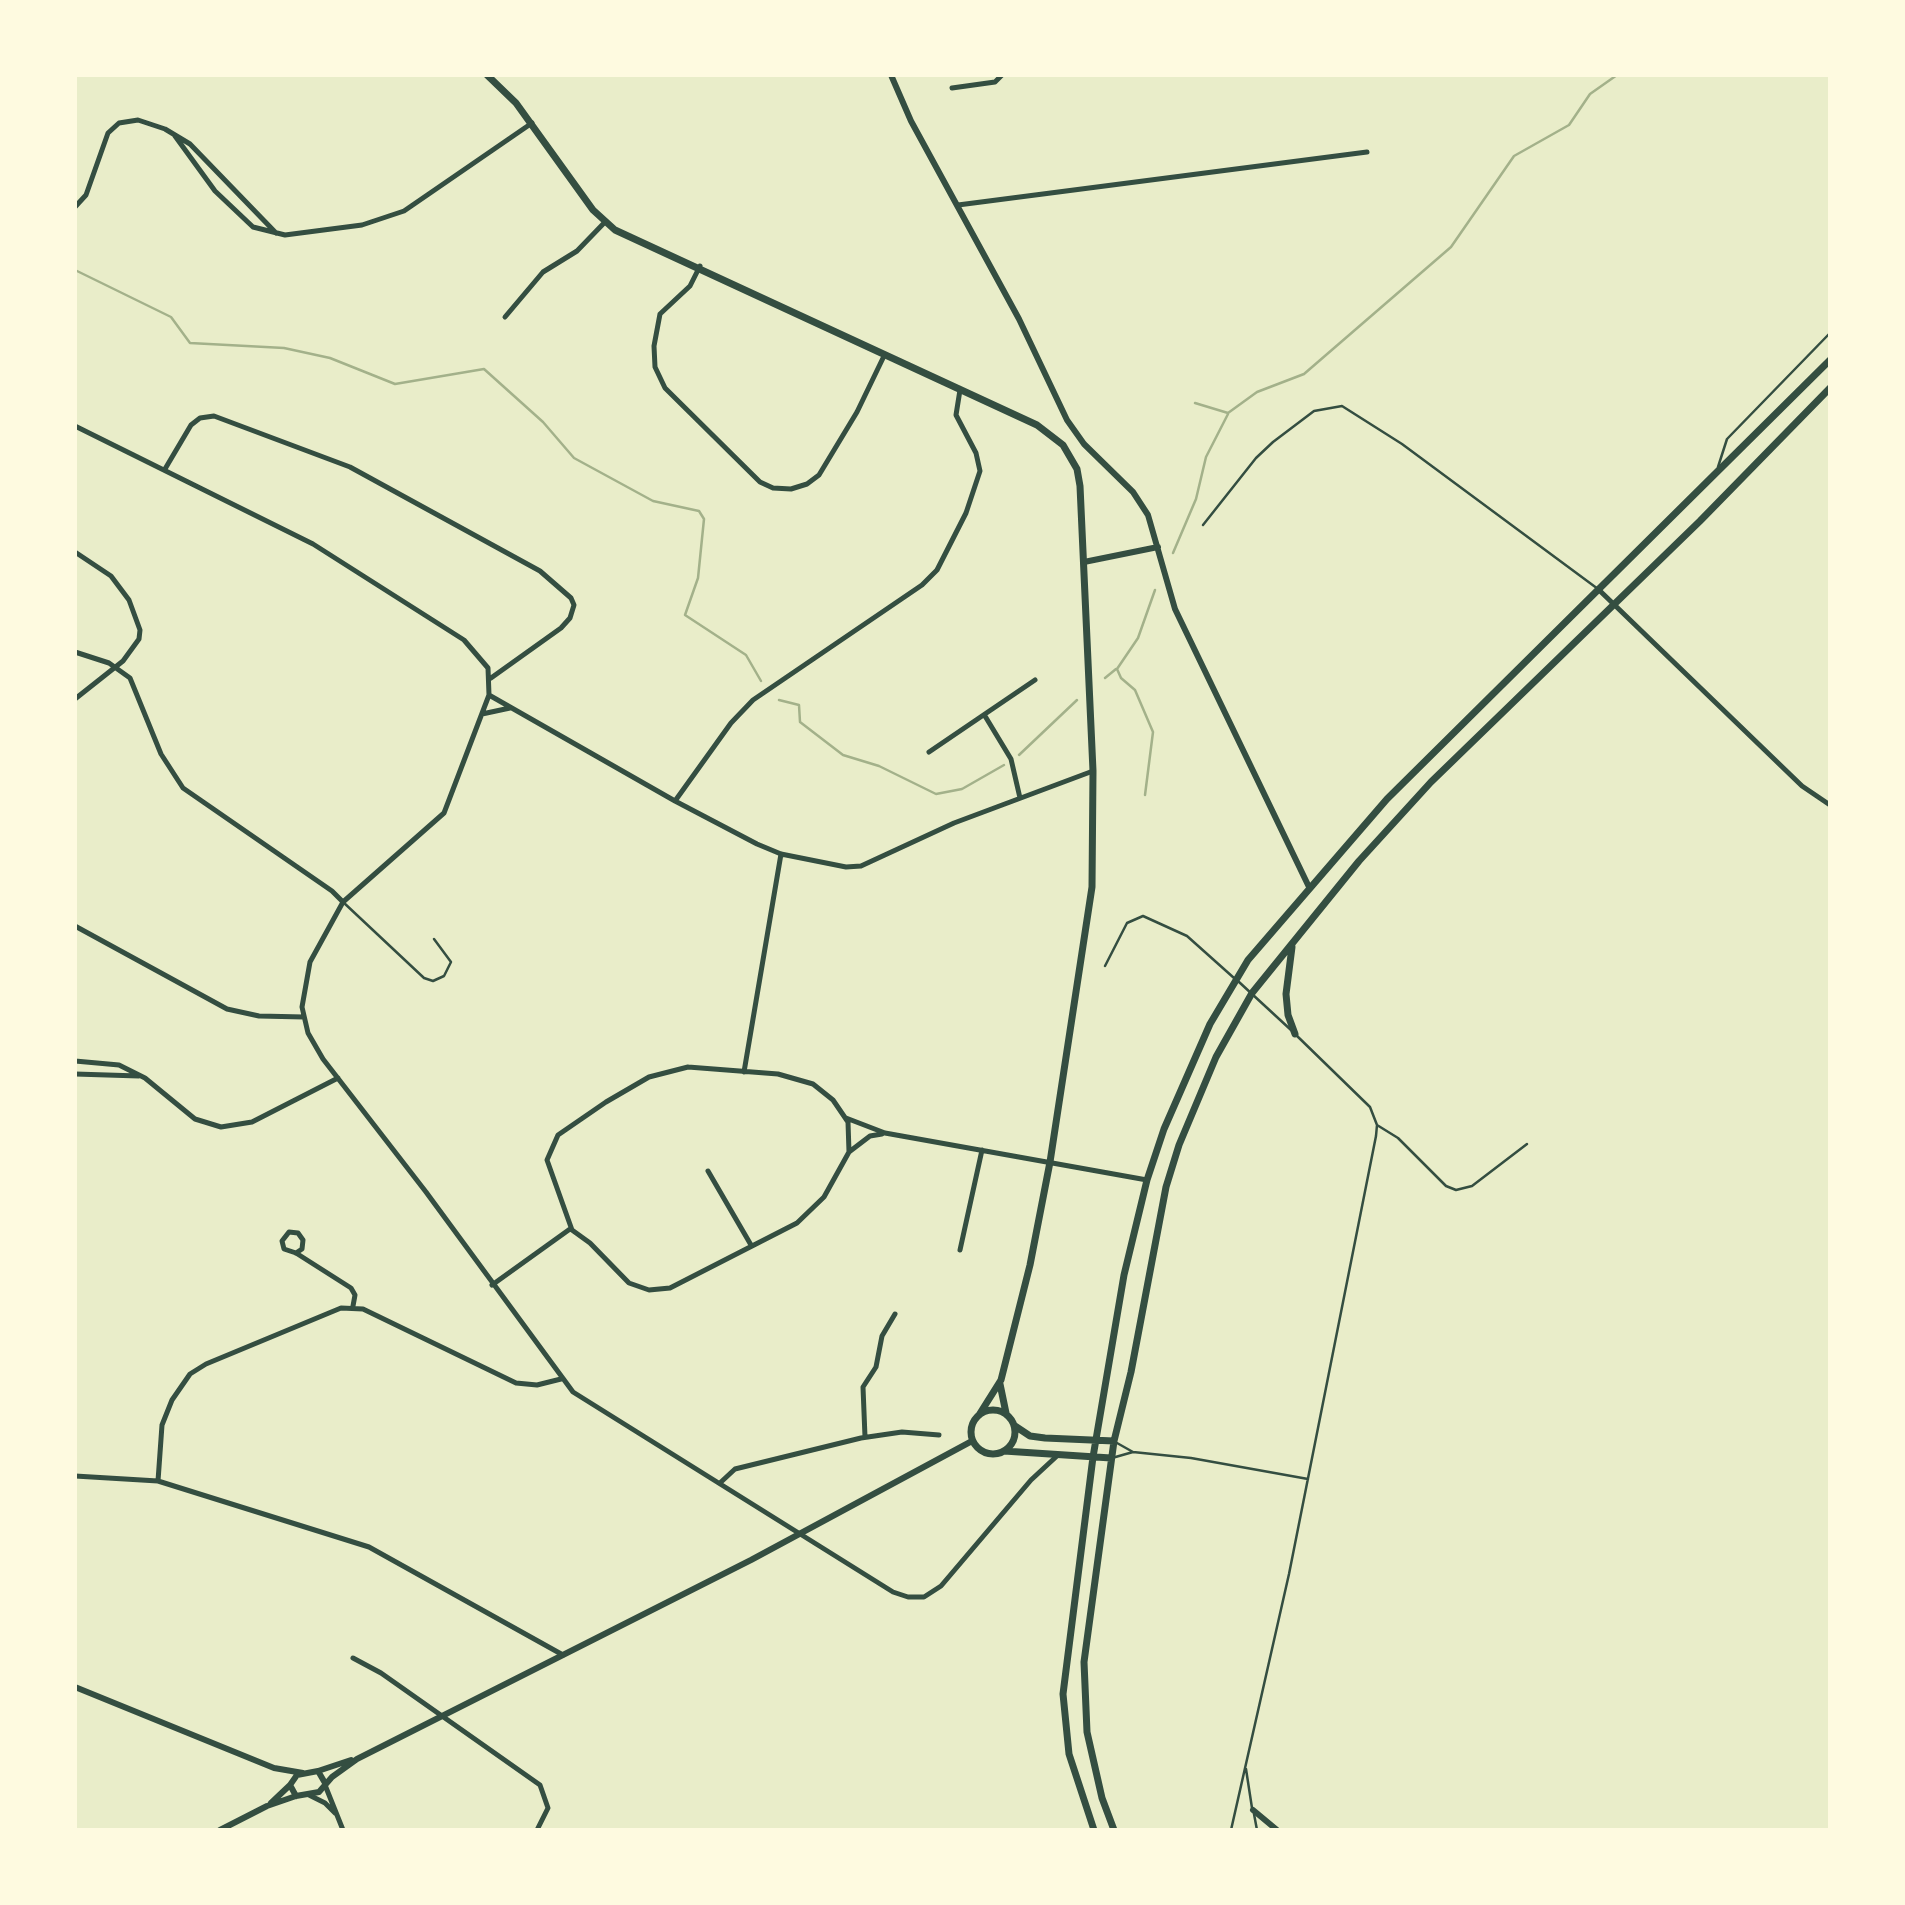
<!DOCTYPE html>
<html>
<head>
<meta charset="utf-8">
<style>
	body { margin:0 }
	#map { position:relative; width:1905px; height:1905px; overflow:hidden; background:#e9edc9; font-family:"Noto Serif",serif }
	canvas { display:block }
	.frame { position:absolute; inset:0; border:77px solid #fefae0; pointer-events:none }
</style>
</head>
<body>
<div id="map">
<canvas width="1905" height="1905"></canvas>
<div class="frame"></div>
</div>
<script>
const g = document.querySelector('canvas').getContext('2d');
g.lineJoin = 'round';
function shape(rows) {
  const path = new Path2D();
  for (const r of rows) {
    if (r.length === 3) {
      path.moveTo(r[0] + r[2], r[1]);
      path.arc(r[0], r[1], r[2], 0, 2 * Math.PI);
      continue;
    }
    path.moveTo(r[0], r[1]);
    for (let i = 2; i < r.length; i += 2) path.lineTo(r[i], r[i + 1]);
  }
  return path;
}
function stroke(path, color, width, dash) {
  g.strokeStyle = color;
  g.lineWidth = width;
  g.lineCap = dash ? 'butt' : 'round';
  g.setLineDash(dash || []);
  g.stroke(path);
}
stroke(shape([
	[75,270,171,317,190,343,284,348,330,358,395,384,484,369,543,422,574,458,653,501,699,511,704,519,698,578,685,615,746,655,761,681],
	[1195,403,1228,413,1257,392,1304,374,1451,247,1514,156,1569,125,1590,94,1617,75],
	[1173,553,1196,499,1206,457,1228,414],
	[1105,678,1116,669],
	[779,700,799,705,800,722,843,755,879,766,936,794,962,789,1004,765],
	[1019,755,1077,700],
	[1145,795,1153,732,1135,690,1121,678,1117,669,1138,638,1155,590]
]), '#a3b18a', 2.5);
stroke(shape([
	[1718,467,1727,439,1830,333],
	[1203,525,1256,458,1273,442,1314,411,1342,406,1402,444,1598,589],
	[343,902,424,978,433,981,444,976,451,962,434,939],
	[1105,966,1127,923,1143,916,1187,936,1234,978],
	[1239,982,1291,1030],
	[1377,1125,1398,1138,1446,1186,1456,1190,1472,1186,1527,1144],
	[1117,1443,1133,1452,1191,1458,1308,1479],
	[1112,1458,1133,1452],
	[1246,1769,1252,1808],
	[1254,1814,1257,1830],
	[1231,1830,1289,1574,1376,1136,1377,1125,1370,1107,1295,1034]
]), '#344e41', 2.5);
stroke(shape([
	[952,88,995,82,1002,75],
	[175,136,215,191,253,227,285,235,362,225,404,211,532,123],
	[958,205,1367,152],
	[75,207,86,195,108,133,119,123,138,120,165,129,190,144,276,233],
	[700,266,690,286,660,314,654,346,655,367,665,388,760,482,773,488,791,489,807,484,819,475,857,412,884,356],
	[505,317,543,272,577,251,605,222],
	[75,426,313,544,464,640,488,668,489,695,444,813,343,902,310,962,302,1007,308,1033,323,1059,426,1192,573,1392,893,1592,908,1597,924,1597,941,1586,1031,1480,1058,1455],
	[165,469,191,425,200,418,214,416,350,467,540,571,571,598,574,605,570,618,561,628,491,678],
	[75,552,111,576,129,600,140,630,139,639,123,661,75,699],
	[1598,589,1802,786,1830,805],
	[75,652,109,663,130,678,161,754,183,788,332,891,343,902],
	[489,695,675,801,757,844,781,854,846,867,861,866,954,823,1093,771],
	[482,714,510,708],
	[985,716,1011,759,1020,798],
	[929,752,1035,680],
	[675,801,731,723,753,700,922,585,937,570,966,513,980,471,976,453,956,415,960,390],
	[75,926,227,1009,259,1016,304,1017],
	[75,1061,119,1065,145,1078,195,1119,221,1127,252,1122,338,1078],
	[688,1067,778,1074,813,1084,833,1100,848,1122,849,1152,824,1197,797,1223,670,1288,649,1290,629,1283,590,1243,572,1230,547,1160,558,1135,606,1102,649,1077,688,1067],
	[744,1072,781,854],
	[75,1074,139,1076],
	[846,1118,885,1133,1147,1180],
	[849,1152,870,1136,882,1134],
	[708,1171,751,1245],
	[960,1250,982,1150],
	[296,1253,302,1249,303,1240,298,1233,289,1232,282,1241,284,1249,296,1253,351,1288,355,1295,353,1306],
	[492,1285,570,1229],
	[865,1437,863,1387,876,1367,882,1336,895,1314],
	[75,1476,158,1481,369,1547,563,1655],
	[158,1481,162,1425,172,1400,190,1374,206,1364,341,1308,363,1309,516,1383,537,1385,561,1379],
	[721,1482,735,1469,861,1438,902,1432,939,1435],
	[353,1658,381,1673,540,1785,548,1808,537,1830],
	[325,1785,343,1830],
	[309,1795,325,1803,335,1813]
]), '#344e41', 5);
stroke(shape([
	[891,75,911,121,1019,319,1067,420,1084,444,1133,492,1148,515,1175,609,1309,887],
	[1084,562,1158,547],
	[75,1687,274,1768,303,1773],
	[318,1771,351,1760],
	[296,1796,290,1785,297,1775,318,1771,325,1783],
	[271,1803,290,1785],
	[1253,1810,1277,1830],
	[220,1830,267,1806,296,1796,319,1792,332,1777,357,1759,751,1560,972,1441]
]), '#344e41', 6);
stroke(shape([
	[487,75,516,103,593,210,615,230,1037,425,1063,445,1077,469,1080,486,1093,771,1092,887,1050,1162,1030,1265,1001,1380,979,1415],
	[1292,947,1286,994,1288,1015,1295,1034],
	[1000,1384,1006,1413],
	[993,1432,22],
	[1015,1426,1030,1436,1045,1438,1114,1441],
	[1004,1451,1111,1458],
	[1094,1830,1069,1754,1063,1694,1093,1457,1124,1275,1147,1180,1164,1129,1210,1024,1248,960,1387,799,1830,360],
	[1114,1830,1102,1798,1087,1732,1084,1662,1114,1441,1131,1372,1166,1187,1179,1145,1216,1057,1252,993,1359,861,1431,782,1700,521,1830,388]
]), '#344e41', 7);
</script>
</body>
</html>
